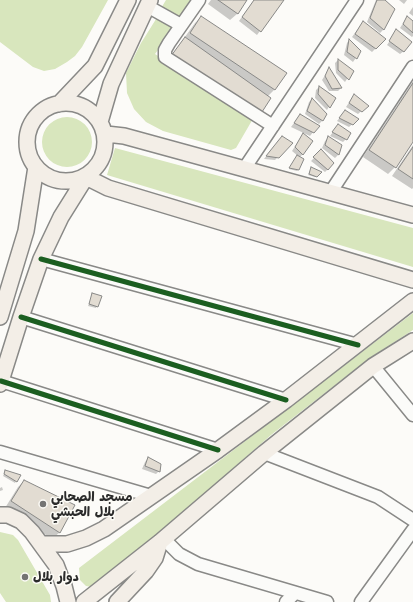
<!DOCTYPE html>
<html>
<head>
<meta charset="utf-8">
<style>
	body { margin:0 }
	canvas { display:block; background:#fcfbf8 }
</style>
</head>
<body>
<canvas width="413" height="602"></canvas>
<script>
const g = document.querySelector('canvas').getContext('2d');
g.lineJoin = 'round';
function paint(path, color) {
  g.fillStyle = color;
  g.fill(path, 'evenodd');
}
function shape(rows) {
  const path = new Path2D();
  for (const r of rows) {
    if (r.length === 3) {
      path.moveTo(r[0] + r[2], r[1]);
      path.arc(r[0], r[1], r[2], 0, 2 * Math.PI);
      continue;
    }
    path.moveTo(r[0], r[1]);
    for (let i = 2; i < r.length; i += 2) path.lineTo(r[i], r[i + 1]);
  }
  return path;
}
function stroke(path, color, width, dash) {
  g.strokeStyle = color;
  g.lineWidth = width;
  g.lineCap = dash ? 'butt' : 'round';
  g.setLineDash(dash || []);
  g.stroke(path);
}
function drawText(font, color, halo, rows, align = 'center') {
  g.font = font + ' "Comic Neue","Playpen Sans Arabic",sans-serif';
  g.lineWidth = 3;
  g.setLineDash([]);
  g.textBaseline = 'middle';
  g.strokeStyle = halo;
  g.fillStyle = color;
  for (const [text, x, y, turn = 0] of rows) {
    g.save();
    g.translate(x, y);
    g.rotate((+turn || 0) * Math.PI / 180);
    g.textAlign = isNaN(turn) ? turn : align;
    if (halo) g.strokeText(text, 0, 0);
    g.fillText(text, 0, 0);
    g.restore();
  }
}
paint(shape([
	[0,0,108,0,82,47,75,56,67,62,55,69,44,71,33,67,0,42],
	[166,0,194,0,180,21,160,10],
	[158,16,176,25,155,54,254,117,236,148,231,150,163,131,146,122,134,109,127,93,126,73,141,43],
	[67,142,25],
	[115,148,413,228,413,267,107,175],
	[413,313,413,330,371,357,271,435,164,529,92,587,86,586,80,580,79,568],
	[0,532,13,535,18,540,50,595,51,602,6,602,0,593]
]), '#d8e6bd');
paint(shape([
	[211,0,246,0,237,14,230,20,208,4],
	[254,0,283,0,257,35,239,21],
	[376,0,383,0,394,9,383,30,380,33,367,22],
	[399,0,407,0,404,4],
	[413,7,413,16,409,13],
	[201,17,285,73,274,90,267,97,166,63,195,23],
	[407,17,413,23,413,36,412,37,400,28],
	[363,22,385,39,372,52,352,37],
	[397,30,404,51,400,54,387,45],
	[349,40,360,52,353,62,344,55,347,43],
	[338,60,352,71,345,82,336,73,335,63],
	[329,69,341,88,338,91,329,91,322,80],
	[413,81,413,140,395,167,388,174,363,157],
	[319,87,334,98,327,110,315,98,316,90],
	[354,95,367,106,358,114,346,107],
	[312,99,323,120,319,124,305,114,309,102],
	[345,111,358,119,349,127,337,121],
	[300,115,318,126,310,136,291,127],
	[338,125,346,139,343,142,330,136],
	[303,134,303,154,299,158,298,170,297,171,289,169,298,156,292,151],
	[328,138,340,146,338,155,335,158,322,148,325,141],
	[279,140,291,143,275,160,264,159],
	[413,145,413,188,412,189,392,176],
	[321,151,328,169,325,172,311,161],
	[311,168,321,172,315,177,308,175],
	[92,295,100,297,96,308,88,306],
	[148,458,159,471,156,474,142,469,145,462],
	[5,471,19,475,15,483,3,476],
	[24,481,74,506,59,533,52,539,5,508,18,487],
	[2,487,3,490,0,491,0,488]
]), '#0003');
const building = shape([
	[218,0,247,0,238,14,218,0],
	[254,0,284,0,261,32,242,17,254,0],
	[377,0,385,0,395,9,384,30,370,18,377,0],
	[201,16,287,73,275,90,190,33,201,16],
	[407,16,413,21,413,33,403,24,407,16],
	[363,21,386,39,376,49,355,34,363,21],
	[396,29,412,42,404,52,389,41,396,29],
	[185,37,271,98,262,112,171,56,185,37],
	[349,39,361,51,357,59,347,52,349,39],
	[338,59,354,71,349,80,338,70,338,59],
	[329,67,342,88,332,89,325,76,329,67],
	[413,83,413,142,396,168,369,150,413,83],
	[319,86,336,98,330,108,318,94,319,86],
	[354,94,369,106,362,112,349,103,354,94],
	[312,98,327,114,323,121,307,111,312,98],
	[345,110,359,119,353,125,339,118,345,110],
	[300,114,320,126,314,133,294,123,300,114],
	[338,124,351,133,347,140,332,132,338,124],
	[303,133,313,141,303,155,295,147,303,133],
	[282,136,293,143,279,158,266,156,282,136],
	[328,136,342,145,339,155,325,145,328,136],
	[413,147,413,179,398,169,413,147],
	[321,149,334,163,328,170,313,157,321,149],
	[297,155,304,159,299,170,289,168,297,155],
	[311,167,322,172,317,177,309,174,311,167],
	[92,293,102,296,98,307,89,304,92,293],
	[148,457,161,464,160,472,145,466,148,457],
	[5,470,21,475,17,482,4,474,5,470],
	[24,480,75,505,60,533,11,501,24,480]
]);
paint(building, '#e2dcd2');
stroke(building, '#898987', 1);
const minor = shape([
	[199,0,169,43,165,50,165,57,273,126],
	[147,6,181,25],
	[244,169,357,0],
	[330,193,413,67],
	[41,259,358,345],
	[21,317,286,400],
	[373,366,413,415],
	[1,381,218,450],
	[0,452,151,496],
	[264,453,378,497,413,520],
	[164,539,179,554,198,564,327,602],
	[286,602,295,593],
	[361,602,413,530]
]);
const major = shape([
	[66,142,39],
	[59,104,95,66,128,0],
	[100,122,111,84,150,0],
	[106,134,124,136,413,215],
	[0,317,26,231,36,167],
	[0,384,21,317,41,259,61,217,86,177,108,188,413,280],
	[0,515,8,515,21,521,32,532,56,565,64,586,68,602],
	[42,544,67,544,86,538,104,529,218,450,286,400,413,301],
	[84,602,160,542,264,453,373,366,413,341],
	[117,602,146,571,155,558,160,542]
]);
stroke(minor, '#898987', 15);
stroke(major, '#898987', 18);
stroke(minor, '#fbfbf9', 12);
stroke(major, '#f3eee7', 15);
stroke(shape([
	[41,259,358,345],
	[21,317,286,400],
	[1,381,218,450]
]), '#1b5e20', 5);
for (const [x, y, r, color] of [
	[43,504,4,"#747473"],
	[25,577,4,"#747473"]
]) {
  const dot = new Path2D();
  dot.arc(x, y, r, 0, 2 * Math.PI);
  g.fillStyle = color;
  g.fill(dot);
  stroke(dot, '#fdfcf7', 1.5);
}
drawText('bold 13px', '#2b2b2b', '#fdfcf7', [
	["مسجد الصحابي",51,497],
	["بلال الحبشي",51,512],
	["دوار بلال",33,577]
], 'left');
</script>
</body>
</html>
